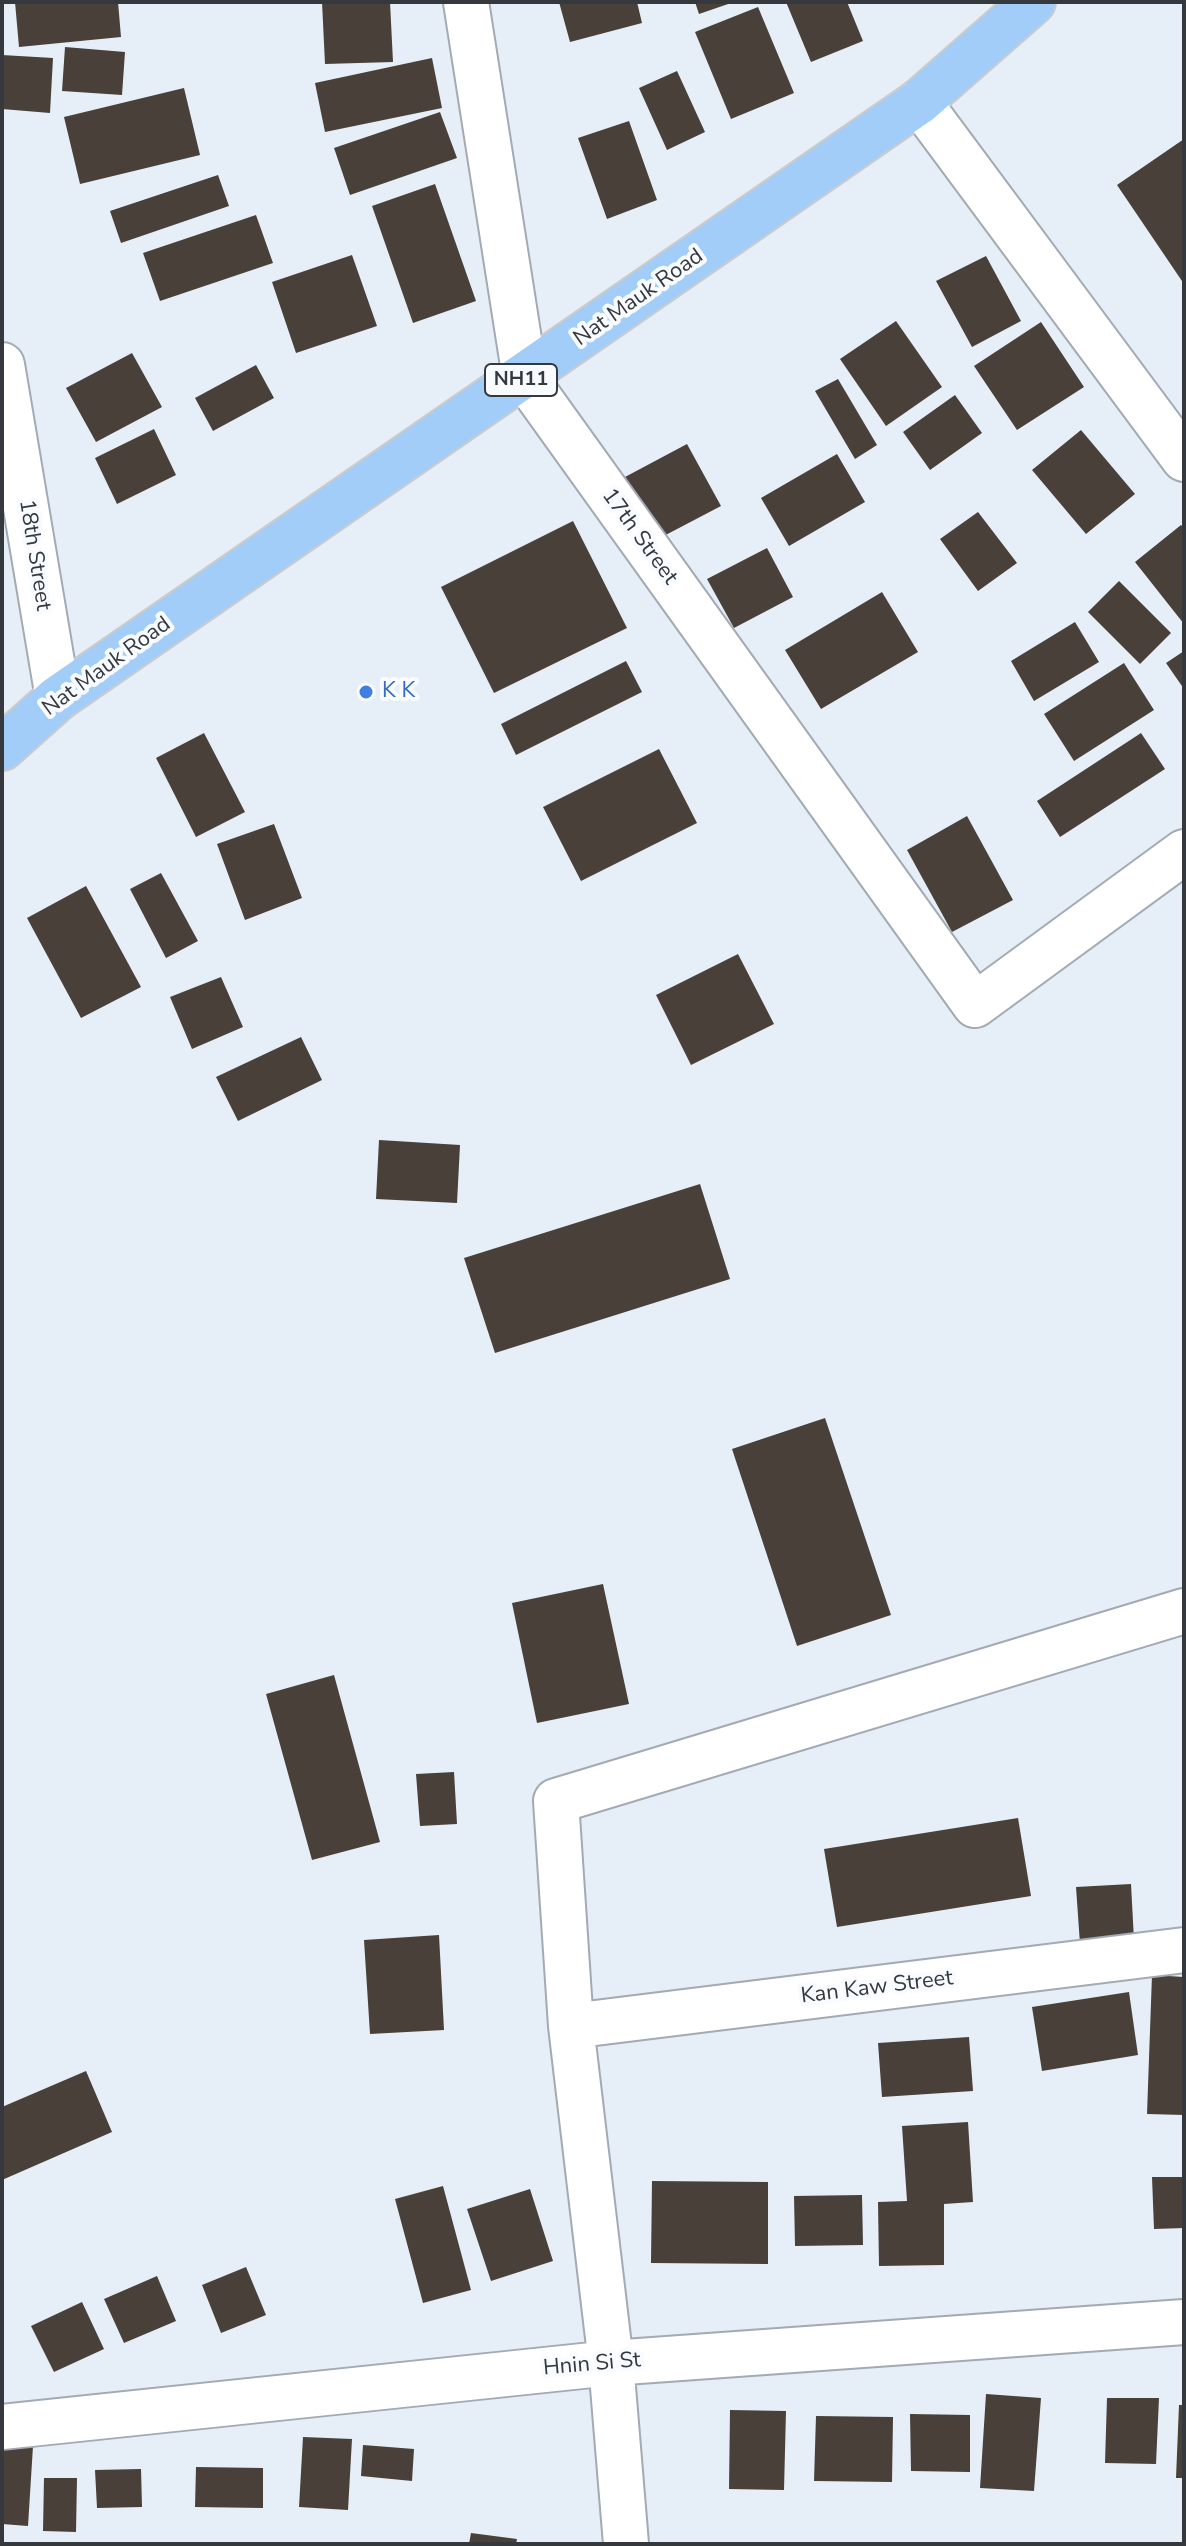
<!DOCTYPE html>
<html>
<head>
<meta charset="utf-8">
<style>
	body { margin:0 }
	#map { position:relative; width:1186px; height:2546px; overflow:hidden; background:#e6eef8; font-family:"Nunito Sans",sans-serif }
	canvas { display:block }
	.frame { position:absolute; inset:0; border:4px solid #35383c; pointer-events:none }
</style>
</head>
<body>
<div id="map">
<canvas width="1186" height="2546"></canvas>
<div class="frame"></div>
</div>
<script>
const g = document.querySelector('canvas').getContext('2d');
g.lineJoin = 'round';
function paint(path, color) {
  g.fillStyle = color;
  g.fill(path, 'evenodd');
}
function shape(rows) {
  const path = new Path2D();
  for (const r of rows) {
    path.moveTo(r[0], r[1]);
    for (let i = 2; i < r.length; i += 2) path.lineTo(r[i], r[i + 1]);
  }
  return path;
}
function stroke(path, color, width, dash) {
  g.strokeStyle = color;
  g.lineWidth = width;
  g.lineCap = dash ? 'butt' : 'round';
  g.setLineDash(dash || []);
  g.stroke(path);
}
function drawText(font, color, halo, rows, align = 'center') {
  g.font = font + ' "Nunito Sans",sans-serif';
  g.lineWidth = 8;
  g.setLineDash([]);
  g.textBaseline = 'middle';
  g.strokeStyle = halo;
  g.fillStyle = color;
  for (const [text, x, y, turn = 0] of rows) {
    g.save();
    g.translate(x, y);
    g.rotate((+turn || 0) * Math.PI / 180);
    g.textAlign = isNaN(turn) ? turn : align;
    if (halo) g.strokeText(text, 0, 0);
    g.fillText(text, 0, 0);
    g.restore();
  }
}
paint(shape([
	[15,2,118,2,121,37,19,47],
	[322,2,390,2,393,62,325,64],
	[559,2,637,2,642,23,570,42],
	[695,2,734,2,699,14],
	[786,2,847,2,863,41,811,62],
	[758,7,794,93,731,119,695,32],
	[65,47,125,52,122,95,62,91],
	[2,55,53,58,50,113,2,109],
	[432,58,442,108,325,132,315,83],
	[677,71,705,132,667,150,639,88],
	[184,88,200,155,80,184,64,117],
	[440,112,457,158,350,195,334,148],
	[629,121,657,200,607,219,578,138],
	[1184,139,1184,284,1117,185],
	[218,175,229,206,121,243,110,211],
	[435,184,476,301,413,323,372,206],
	[256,215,273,263,160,301,143,253],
	[352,255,377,326,296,353,272,282],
	[986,256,1021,321,972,347,936,281],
	[896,321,942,387,886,426,840,359],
	[1041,322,1084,387,1017,430,974,366],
	[132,353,162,407,96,442,66,388],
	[256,365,274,398,213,431,195,398],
	[838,379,877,445,855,459,815,391],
	[955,395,982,433,930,470,903,432],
	[154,429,176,475,117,504,95,458],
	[1081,430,1135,494,1086,534,1032,470],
	[687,444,721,506,658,539,625,477],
	[837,454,865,502,789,546,761,498],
	[978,512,1017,563,978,591,940,539],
	[573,521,627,628,494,693,441,587],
	[1181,525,1184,528,1184,624,1135,562],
	[767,548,793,597,734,628,707,579],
	[1119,581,1171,633,1140,664,1088,612],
	[882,592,918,652,821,709,785,650],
	[1075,622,1099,662,1034,701,1011,661],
	[1184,651,1184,689,1166,663],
	[626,661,642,692,516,755,501,724],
	[1124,663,1154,710,1074,761,1044,714],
	[204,733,245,812,196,837,156,758],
	[1141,733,1165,769,1060,837,1037,801],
	[659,749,697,823,581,881,543,807],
	[967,816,1013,900,952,932,907,850],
	[274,824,302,898,245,920,217,844],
	[161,873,198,941,166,958,130,889],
	[86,886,141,987,81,1018,27,918],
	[738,954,774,1024,691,1065,656,995],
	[221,977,243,1027,192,1049,170,997],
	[301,1037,322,1080,238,1121,216,1077],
	[379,1140,460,1145,457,1203,376,1199],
	[700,1184,730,1279,495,1353,464,1258],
	[825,1418,891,1615,797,1646,732,1449],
	[603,1584,629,1704,537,1723,512,1603],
	[334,1675,380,1842,312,1860,266,1694],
	[454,1772,457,1824,420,1826,416,1774],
	[1018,1818,1031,1896,837,1927,824,1849],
	[1131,1884,1134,1940,1080,1944,1076,1887],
	[439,1935,444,2030,370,2034,364,1940],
	[1152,1975,1184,1977,1184,2115,1147,2114],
	[1129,1992,1138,2055,1042,2071,1032,2007],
	[969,2037,973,2091,882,2097,878,2043],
	[86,2071,112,2132,2,2180,2,2107],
	[968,2122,973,2202,944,2204,944,2265,879,2266,878,2202,907,2201,902,2126],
	[1152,2177,1184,2177,1184,2228,1154,2229],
	[652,2181,768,2182,768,2264,651,2263],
	[443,2186,471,2290,423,2303,395,2199],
	[530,2189,553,2261,491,2281,467,2209],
	[862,2195,863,2245,795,2246,794,2196],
	[246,2267,266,2315,221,2333,202,2285],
	[157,2276,176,2321,124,2343,104,2299],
	[82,2302,104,2349,54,2372,31,2326],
	[986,2394,1041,2398,1034,2491,980,2488],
	[1107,2398,1159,2398,1156,2464,1105,2463],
	[1179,2405,1184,2405,1184,2478,1176,2478],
	[730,2410,786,2411,784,2490,729,2489],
	[910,2414,970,2415,970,2472,911,2471],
	[816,2416,893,2417,892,2482,814,2481],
	[303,2437,352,2439,348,2510,299,2507],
	[2,2444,33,2446,28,2526,2,2524],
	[363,2445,414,2449,412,2481,361,2476],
	[196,2467,263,2468,263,2508,195,2507],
	[141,2469,142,2507,97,2508,95,2470],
	[44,2478,77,2478,76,2532,43,2531],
	[471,2533,517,2539,516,2544,469,2544]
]), '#484039');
const street = shape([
	[466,2,525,378,975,1005,1184,852],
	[919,102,1184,459],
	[2,365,58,698],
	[571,2026,1184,1950],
	[2,2427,611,2363,1184,2322],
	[626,2544,611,2363,571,2026,556,1801,1184,1611]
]);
const highway = shape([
	[2,748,58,698,919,102,1033,2]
]);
stroke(street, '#a3aab4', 48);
stroke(highway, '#cacbcc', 48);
stroke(street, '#fff', 44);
stroke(highway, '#a3cdf9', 44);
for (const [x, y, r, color] of [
	[366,692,8,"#3f7fe0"]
]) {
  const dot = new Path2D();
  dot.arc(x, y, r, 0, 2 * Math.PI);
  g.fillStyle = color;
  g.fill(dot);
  stroke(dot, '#f8fbff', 3);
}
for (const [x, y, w] of [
	[521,380,72]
]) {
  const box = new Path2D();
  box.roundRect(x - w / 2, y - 16, w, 32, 6);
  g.fillStyle = '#f8fbff';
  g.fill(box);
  stroke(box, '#35383c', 2);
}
drawText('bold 20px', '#35383c', null, [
	["NH11",521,380]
]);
drawText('22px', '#35383c', '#f8fbff', [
	["Nat Mauk Road",639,298,-35],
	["17th Street",639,537,54],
	["18th Street",34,555,81],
	["Nat Mauk Road",107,667,-36],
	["Kan Kaw Street",877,1988,-7],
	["Hnin Si St",592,2365,-5]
]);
drawText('22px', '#366cbe', '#f8fbff', [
	["K K",382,692]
], 'left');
</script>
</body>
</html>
